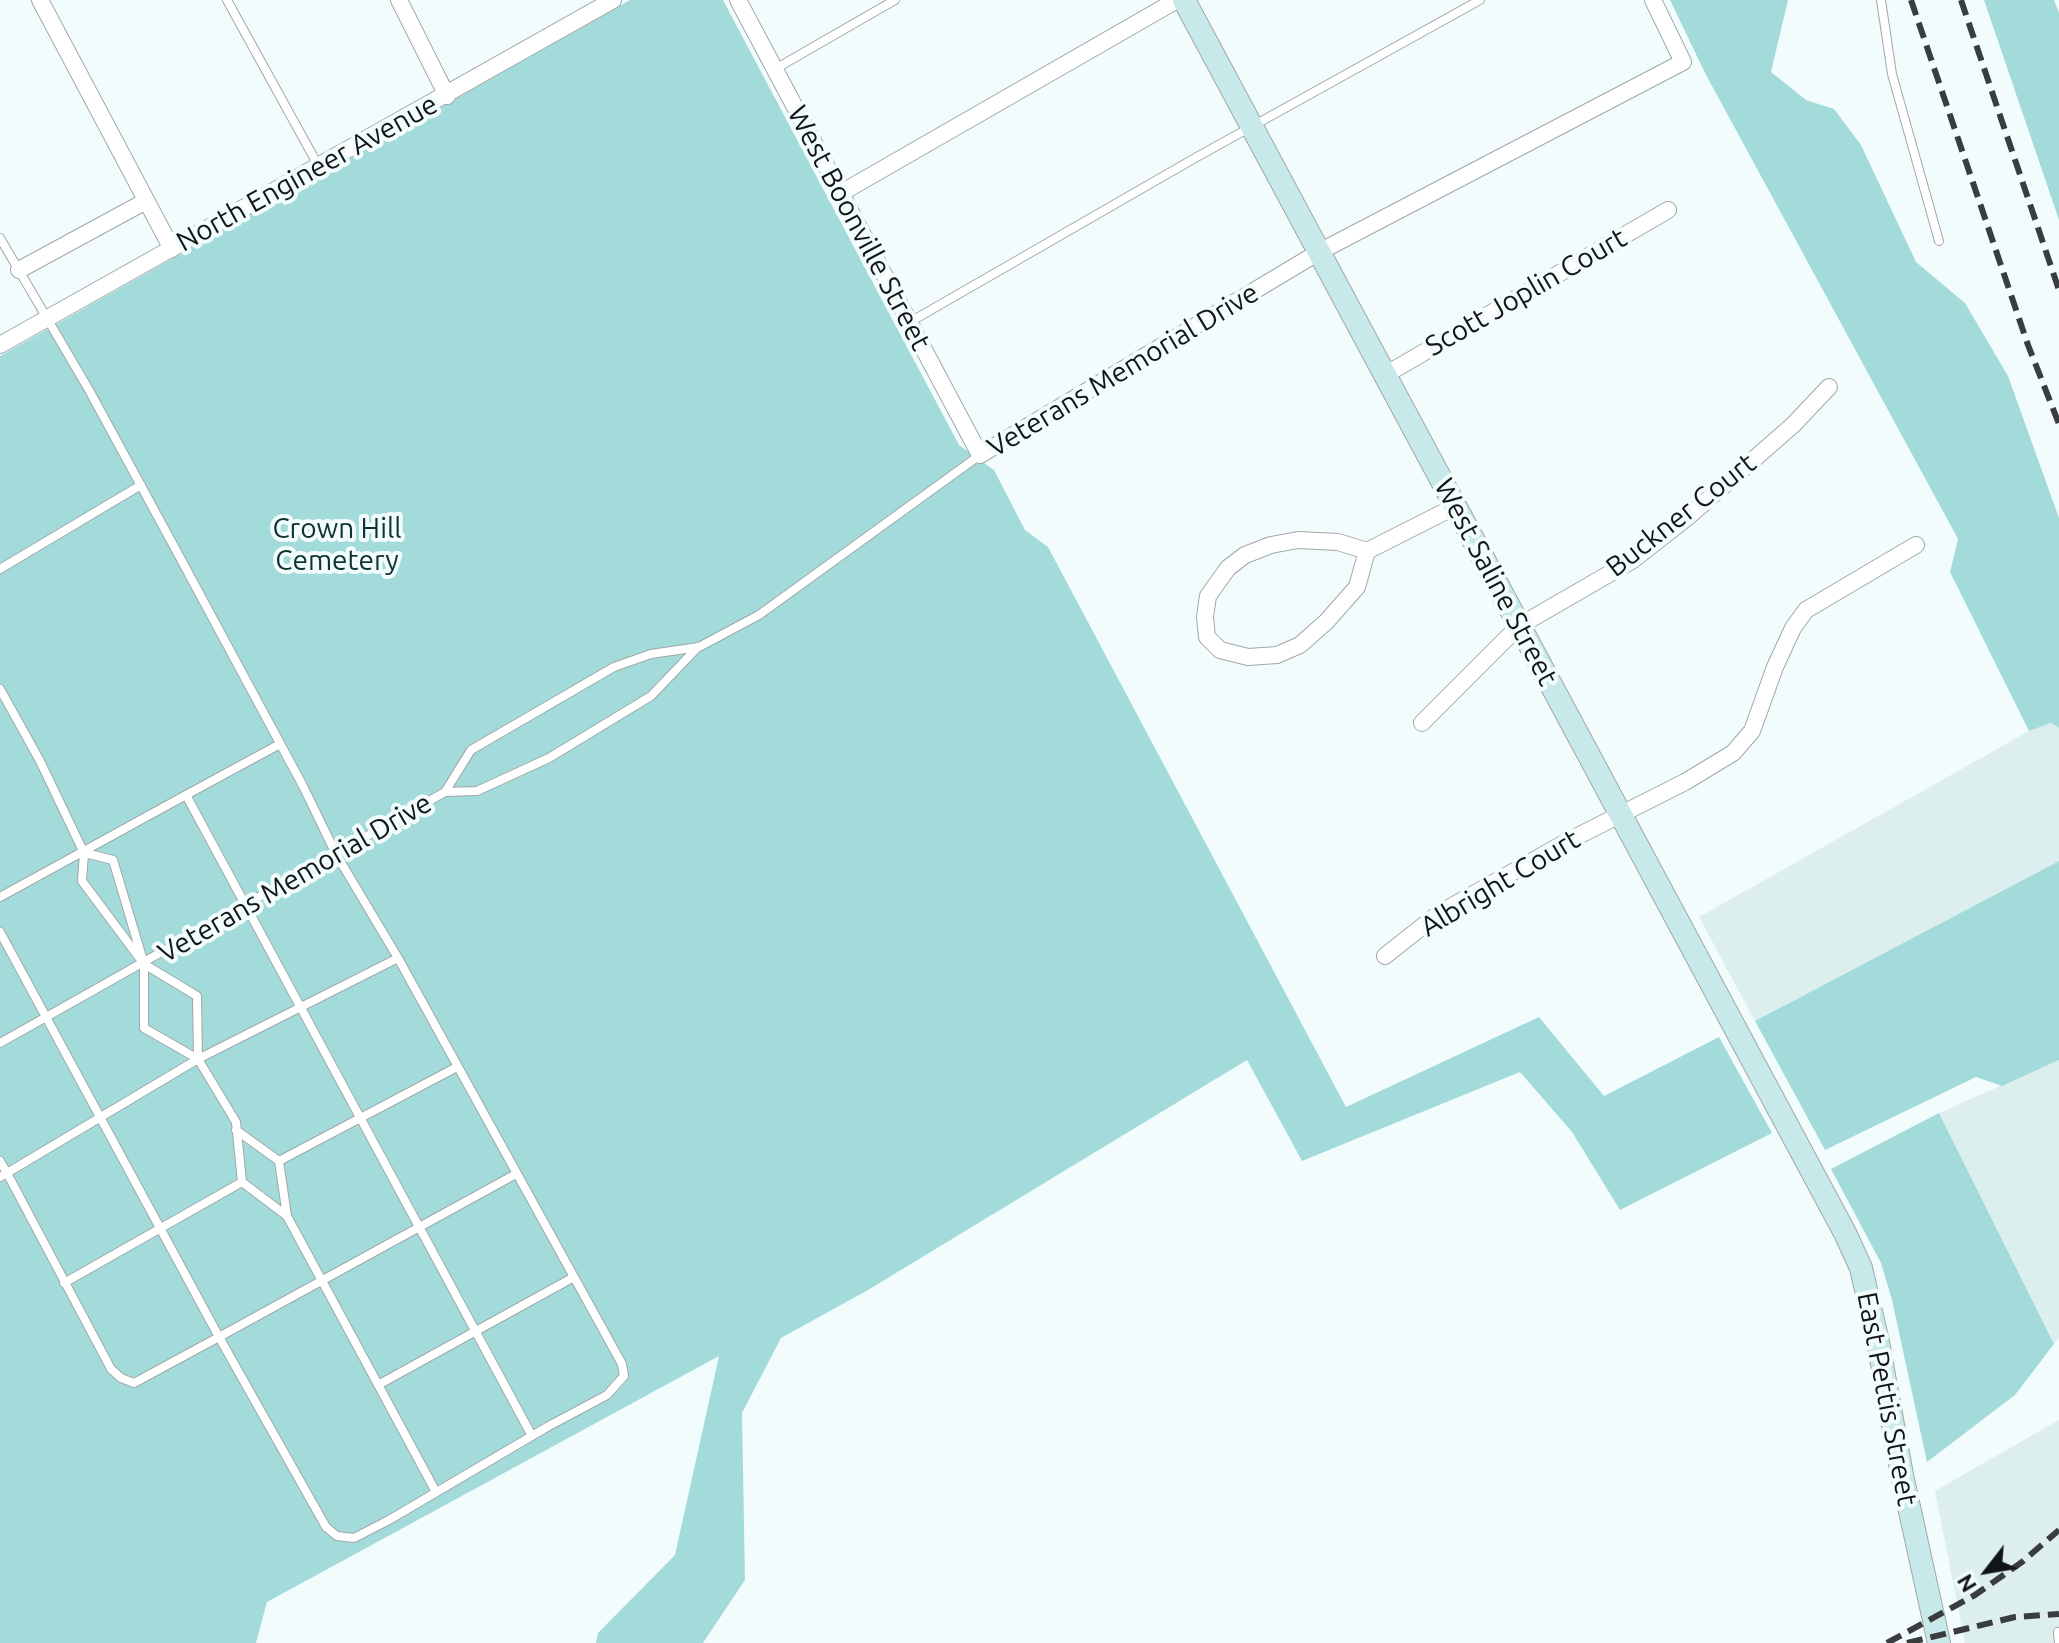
<!DOCTYPE html>
<html>
<head>
<meta charset="utf-8">
<style>
	body { margin:0 }
	#map { position:relative; width:2059px; height:1643px; overflow:hidden; background:#f3fcfc; font-family:Ubuntu,sans-serif }
	canvas { display:block }
	.north { position:absolute; left:1947px; top:1531px; width:80px; height:80px; -webkit-text-stroke:6px #f3fcfc; paint-order:stroke; rotate:239deg; font-size:22px; font-weight:700; line-height:32px; text-align:center; color:#121515 }
	.north::after { content:''; display:block; margin:auto; width:28px; height:36px; background:#121515; clip-path:polygon(50% 0,100% 100%,50% 72%,0 100%) }
</style>
</head>
<body>
<div id="map">
<canvas width="2059" height="1643"></canvas>
<div class="north">N</div>
</div>
<script>
const g = document.querySelector('canvas').getContext('2d');
g.lineJoin = 'round';
function paint(path, color) {
  g.fillStyle = color;
  g.fill(path, 'evenodd');
}
function shape(rows) {
  const path = new Path2D();
  for (const r of rows) {
    path.moveTo(r[0], r[1]);
    for (let i = 2; i < r.length; i += 2) path.lineTo(r[i], r[i + 1]);
  }
  return path;
}
function stroke(path, color, width, dash) {
  g.strokeStyle = color;
  g.lineWidth = width;
  g.lineCap = dash ? 'butt' : 'round';
  g.setLineDash(dash || []);
  g.stroke(path);
}
function drawText(font, color, halo, rows, align = 'center') {
  g.font = font + ' Ubuntu,sans-serif';
  g.lineWidth = 8;
  g.setLineDash([]);
  g.textBaseline = 'middle';
  g.strokeStyle = halo;
  g.fillStyle = color;
  for (const [text, x, y, turn = 0] of rows) {
    g.save();
    g.translate(x, y);
    g.rotate((+turn || 0) * Math.PI / 180);
    g.textAlign = isNaN(turn) ? turn : align;
    if (halo) g.strokeText(text, 0, 0);
    g.fillText(text, 0, 0);
    g.restore();
  }
}
paint(shape([
	[2051,723,2059,728,2059,861,1755,1021,1699,917,2029,731],
	[2059,1060,2059,1338,2054,1344,1939,1113],
	[2059,1420,2059,1643,1965,1643,1935,1491]
]), '#dee');
paint(shape([
	[630,0,723,0,959,445,994,470,1025,530,1048,547,1346,1107,1539,1017,1604,1096,1719,1037,1772,1133,1620,1210,1572,1132,1520,1072,1302,1161,1247,1060,868,1290,781,1338,742,1413,745,1580,703,1643,596,1643,598,1633,675,1555,719,1356,267,1602,256,1643,0,1643,0,356],
	[1670,0,1788,0,1771,72,1806,100,1834,109,1861,145,1916,262,1965,303,2008,376,2059,518,2059,728,2051,723,2029,731,1950,572,1958,539,1705,73],
	[1984,0,2054,0,2059,13,2059,220],
	[2059,861,2059,1060,2002,1086,1976,1077,1825,1150,1755,1021],
	[1939,1113,2054,1344,2015,1395,1927,1462,1892,1300,1881,1263,1831,1169]
]), '#a3dbdb');
const lane = shape([
	[227,0,319,167],
	[1881,0,1892,74,1939,241],
	[775,69,895,0],
	[0,238,89,390,177,552,303,786,336,854,398,958,622,1364,624,1376,607,1395,547,1427,389,1520,354,1538,337,1536,326,1527,219,1337,134,1383,121,1378,111,1369,7,1173,0,1177],
	[910,322,1195,158,1480,0],
	[0,569,141,485],
	[0,689,40,761,84,853,82,881,144,964,144,1028,198,1059,236,1122,242,1182,287,1216,436,1492],
	[445,792,477,791,549,758,651,696,698,647],
	[186,795,280,744],
	[85,853,113,860,144,964,197,996,198,1059],
	[0,897,186,795,532,1436],
	[0,932,219,1337,516,1174],
	[0,1043,445,792,471,750,614,667,651,654,699,647,759,615,980,455],
	[236,1130,279,1161,287,1216],
	[0,1161,7,1173,198,1059,398,958],
	[279,1161,457,1067],
	[64,1283,242,1182],
	[378,1385,574,1277],
	[2058,1632,2059,1643]
]);
const street = shape([
	[40,0,172,249],
	[399,0,447,96],
	[738,0,980,455,1319,252,1683,62,1653,0],
	[841,193,1177,0],
	[19,270,146,201],
	[0,345,613,0],
	[1385,375,1668,210],
	[1298,540,1338,542,1367,551,1357,587,1326,622,1300,645,1277,655,1248,657,1220,650,1207,637,1205,617,1208,596,1228,568,1245,555,1271,545,1298,540],
	[1367,551,1456,506],
	[1422,723,1519,626,1633,560,1689,516,1793,425,1829,387],
	[1385,956,1438,914,1568,841,1685,782,1733,753,1752,731,1775,667,1793,628,1806,610,1916,545]
]);
const secondary = shape([
	[1184,0,1845,1233,1861,1268,1878,1342,1902,1475,1939,1643]
]);
stroke(lane, '#a0a8a8', 10);
stroke(street, '#a0a8a8', 18);
stroke(secondary, '#a0a8a8', 24);
stroke(lane, '#fff', 8);
stroke(street, '#fff', 16);
stroke(secondary, '#c8e9e9', 22);
stroke(shape([
	[1911,0,2028,345,2059,424],
	[1961,0,2059,290],
	[1887,1643,1975,1595,2022,1562,2059,1530],
	[1907,1643,2015,1617,2059,1614]
]), '#393d3d', 6, [16, 8]);
drawText('28px', '#121515', '#f3fcfc', [
	["North Engineer Avenue",307,173,-29],
	["West Boonville Street",859,228,62],
	["Scott Joplin Court",1526,292,-30],
	["Veterans Memorial Drive",1123,370,-31],
	["Buckner Court",1681,515,-38],
	["West Saline Street",1496,582,62],
	["Veterans Memorial Drive",295,878,-30],
	["Albright Court",1500,883,-31],
	["East Pettis Street",1887,1399,79]
]);
drawText('28px', '#0f3333', '#f3fcfc', [
	["Crown Hill",337,529],
	["Cemetery",337,561]
]);
</script>
</body>
</html>
